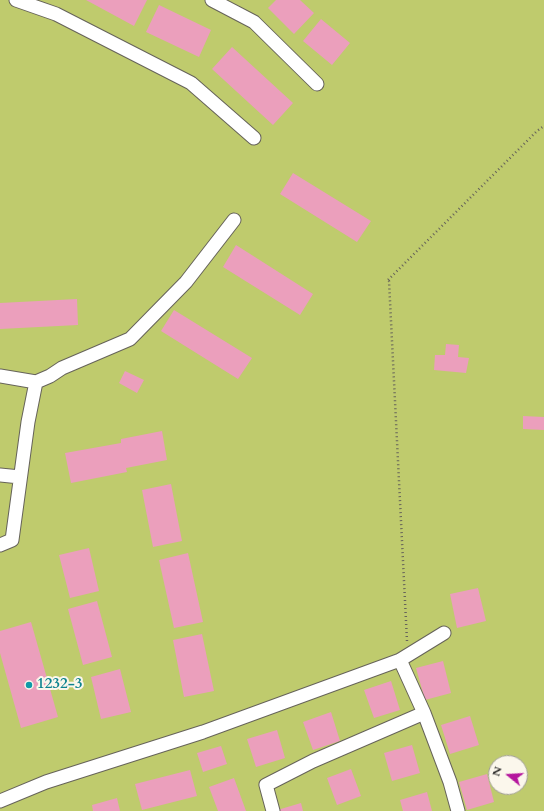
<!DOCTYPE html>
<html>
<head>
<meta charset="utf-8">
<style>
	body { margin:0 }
	#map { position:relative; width:544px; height:811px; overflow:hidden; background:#f0e8cd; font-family:Cardo,serif }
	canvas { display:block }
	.north { position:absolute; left:488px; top:755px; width:40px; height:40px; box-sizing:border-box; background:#fbf7ec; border:1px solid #a29f99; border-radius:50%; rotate:288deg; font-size:11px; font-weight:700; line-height:16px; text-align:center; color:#1c1c1c }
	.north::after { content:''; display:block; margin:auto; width:14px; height:18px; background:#b5179e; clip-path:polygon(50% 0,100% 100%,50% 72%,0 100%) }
</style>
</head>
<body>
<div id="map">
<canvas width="544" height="811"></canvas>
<div class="north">N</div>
</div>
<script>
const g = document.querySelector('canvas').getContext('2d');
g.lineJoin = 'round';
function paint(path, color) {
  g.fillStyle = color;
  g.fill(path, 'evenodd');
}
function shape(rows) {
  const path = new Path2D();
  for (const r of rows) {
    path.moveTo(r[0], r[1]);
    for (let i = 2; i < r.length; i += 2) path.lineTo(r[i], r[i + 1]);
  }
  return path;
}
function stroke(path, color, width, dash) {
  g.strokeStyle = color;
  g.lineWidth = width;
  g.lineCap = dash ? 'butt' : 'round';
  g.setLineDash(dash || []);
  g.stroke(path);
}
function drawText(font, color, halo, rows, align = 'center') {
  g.font = font + ' Cardo,serif';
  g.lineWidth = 4;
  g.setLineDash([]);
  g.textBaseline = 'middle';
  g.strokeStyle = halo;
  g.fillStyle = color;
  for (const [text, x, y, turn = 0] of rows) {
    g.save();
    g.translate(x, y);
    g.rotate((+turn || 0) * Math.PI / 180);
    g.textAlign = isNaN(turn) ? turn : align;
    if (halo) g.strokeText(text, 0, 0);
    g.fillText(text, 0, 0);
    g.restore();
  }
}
paint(shape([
	[0,0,544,0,544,811,0,811],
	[496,763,520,763,520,787,496,787]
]), '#bfcb6d');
paint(shape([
	[86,0,147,0,134,26],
	[276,0,300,0,314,13,294,34,268,8],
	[159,5,211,30,199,57,146,32],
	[321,19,350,43,332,65,303,41],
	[232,47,293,103,273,125,212,69],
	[293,173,371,221,357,242,280,194],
	[236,245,313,294,300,315,223,267],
	[77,299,78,325,0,329,0,303],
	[174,310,252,358,238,379,161,331],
	[446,344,459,345,458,357,469,358,466,373,434,370,435,355,445,355],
	[125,371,144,380,137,393,119,383],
	[523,416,544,417,544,430,523,429],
	[162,431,167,460,126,468,127,472,71,483,65,453,121,443,121,439],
	[171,484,182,541,153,547,142,490],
	[89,548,99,591,70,598,59,555],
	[188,553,203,622,174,628,159,560],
	[478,588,486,621,457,628,450,594],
	[97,601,112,657,83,665,68,609],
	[31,622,58,717,21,728,0,653,0,631],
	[202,634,214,691,184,697,173,640],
	[443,661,451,693,425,700,416,668],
	[120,669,131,712,101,719,91,677],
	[391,681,400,710,374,718,364,690],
	[331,712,340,741,313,750,303,722],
	[470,716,479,745,450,754,441,725],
	[277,730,285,758,256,767,247,739],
	[412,745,420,773,392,781,384,753],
	[221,746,227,764,203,772,197,753],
	[351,769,361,796,337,805,327,778],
	[190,770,197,796,142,810,135,784],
	[487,774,494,802,467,810,459,782],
	[234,778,246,811,218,811,209,787],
	[427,792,432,811,403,811,400,800],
	[117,798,120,811,93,811,92,805],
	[301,803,303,811,274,811]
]), '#eb9fbc');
const minor = shape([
	[16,0,56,14,191,83,254,138],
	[212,0,254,22,317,84],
	[0,376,36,382,50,376,62,368,130,339,186,282,234,220],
	[0,475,20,477],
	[0,545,12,540,28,422,36,382],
	[400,660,424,713,450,782,458,811],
	[0,801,46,782,203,732,400,660,444,633],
	[273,811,266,785,313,761,424,713]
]);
stroke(minor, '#66635a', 15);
stroke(shape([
	[407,641,389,281,387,281,537,131,544,126]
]), '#66635a', 2.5, [1, 3]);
stroke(minor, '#fff', 13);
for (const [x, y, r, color] of [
	[29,685,4,"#0f9aa8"]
]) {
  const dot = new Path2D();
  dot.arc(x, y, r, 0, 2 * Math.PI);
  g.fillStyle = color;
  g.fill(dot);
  stroke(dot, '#fbf7ec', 1.5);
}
drawText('bold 15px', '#0d838f', '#fbf7ec', [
	["1232-3",37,685]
], 'left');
</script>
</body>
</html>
